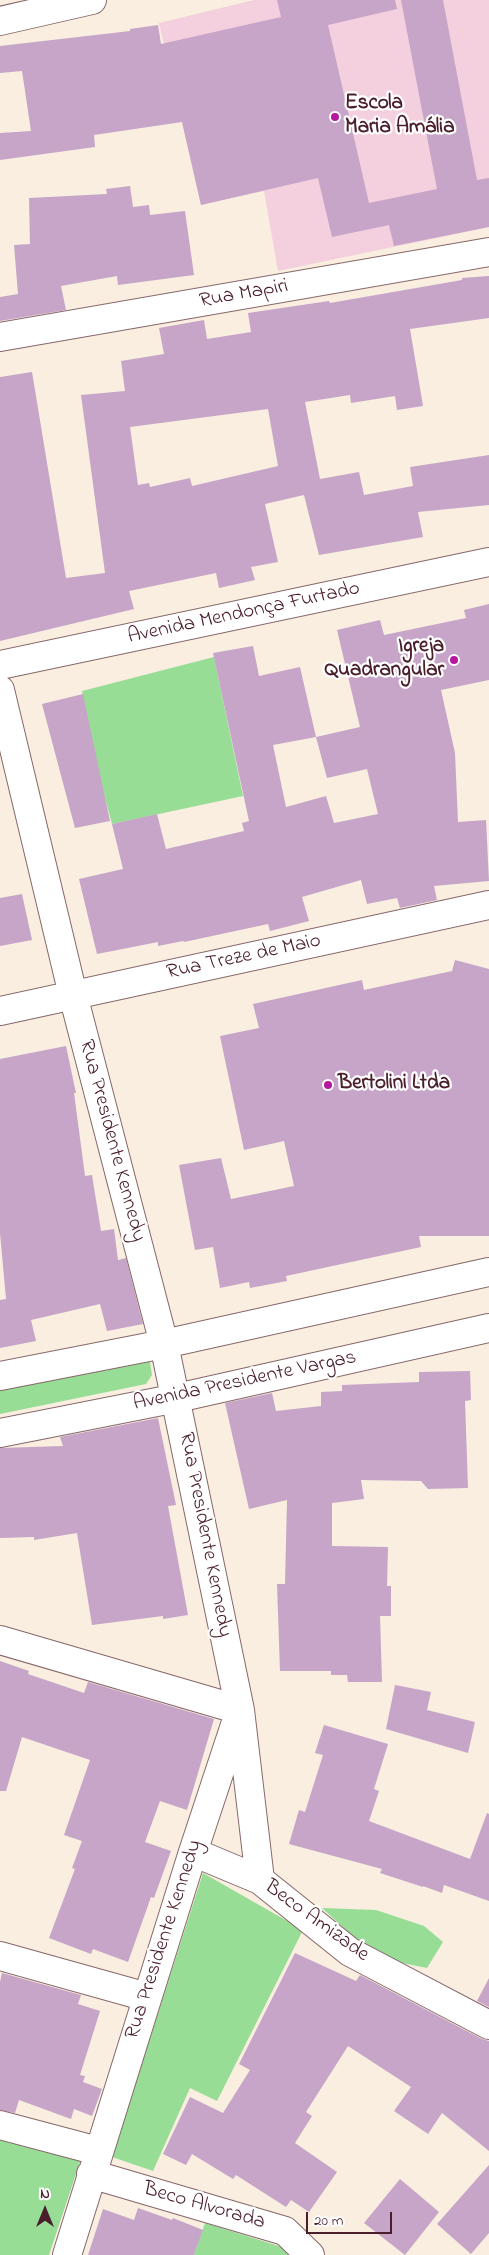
<!DOCTYPE html>
<html>
<head>
<meta charset="utf-8">
<style>
	body { margin:0 }
	#map { position:relative; width:489px; height:2255px; overflow:hidden; background:#f9eedf; font-family:"Indie Flower",sans-serif }
	canvas { display:block }
	.north { position:absolute; left:20px; top:2185px; width:50px; height:50px; -webkit-text-stroke:4px #fff; paint-order:stroke; rotate:0deg; font-size:14px; font-weight:700; line-height:20px; text-align:center; color:#4a1f2b }
	.north::after { content:''; display:block; margin:auto; width:18px; height:22px; background:#4a1f2b; clip-path:polygon(50% 0,100% 100%,50% 72%,0 100%) }
	.scale { position:absolute; left:306px; top:2212px; width:86px; height:22px; box-sizing:border-box; border:2px solid #4a1f2b; border-top:0; padding-left:6px; font-size:15px; line-height:18px; white-space:nowrap; color:#4a1f2b; -webkit-text-stroke:4px #fff; paint-order:stroke }
</style>
</head>
<body>
<div id="map">
<canvas width="489" height="2255"></canvas>
<div class="north">N</div>
<div class="scale">20 m</div>
</div>
<script>
const g = document.querySelector('canvas').getContext('2d');
g.lineJoin = 'round';
function paint(path, color) {
  g.fillStyle = color;
  g.fill(path, 'evenodd');
}
function shape(rows) {
  const path = new Path2D();
  for (const r of rows) {
    path.moveTo(r[0], r[1]);
    for (let i = 2; i < r.length; i += 2) path.lineTo(r[i], r[i + 1]);
  }
  return path;
}
function stroke(path, color, width, dash) {
  g.strokeStyle = color;
  g.lineWidth = width;
  g.lineCap = dash ? 'butt' : 'round';
  g.setLineDash(dash || []);
  g.stroke(path);
}
function drawText(font, color, halo, rows, align = 'center') {
  g.font = font + ' "Indie Flower",sans-serif';
  g.lineWidth = 4.5;
  g.setLineDash([]);
  g.textBaseline = 'middle';
  g.strokeStyle = halo;
  g.fillStyle = color;
  for (const [text, x, y, turn = 0] of rows) {
    g.save();
    g.translate(x, y);
    g.rotate((+turn || 0) * Math.PI / 180);
    g.textAlign = isNaN(turn) ? turn : align;
    if (halo) g.strokeText(text, 0, 0);
    g.fillText(text, 0, 0);
    g.restore();
  }
}
paint(shape([
	[254,0,489,0,489,227,278,271,264,191,201,205,159,23]
]), '#f4cfdd');
paint(shape([
	[214,657,243,796,112,824,101,783,82,691],
	[137,1359,150,1362,152,1375,146,1384,0,1414,0,1386],
	[203,1873,303,1930,217,2101,190,2088,153,2171,112,2157],
	[322,1908,376,1910,424,1926,443,1942,427,1968,402,1963,358,1941],
	[0,2138,81,2159,49,2255,0,2255],
	[205,2223,282,2247,290,2255,194,2255]
]), '#97dd96');
paint(shape([
	[277,0,395,0,397,9,328,25,369,203,437,189,401,0,443,0,477,180,489,178,489,227,394,246,389,225,332,237,318,178,201,205,182,122,94,135,95,147,0,160,0,133,31,131,22,71,0,73,0,46,130,31,130,29,158,25,161,44,281,17],
	[130,186,133,207,149,205,150,215,185,211,194,275,118,285,117,276,61,286,66,310,0,321,0,297,18,294,14,245,30,244,29,198,107,194,106,189],
	[489,276,489,318,410,329,423,406,397,410,395,396,351,403,350,395,305,402,320,479,359,472,364,495,413,486,410,467,489,455,489,505,418,512,423,537,319,555,304,495,265,504,278,562,251,567,255,580,219,588,216,573,129,591,134,609,0,641,0,377,32,372,66,578,105,573,81,395,125,391,121,361,164,354,159,328,204,320,207,339,251,332,248,313,329,301,330,303,462,280,462,278],
	[268,409,278,466,192,486,190,478,150,487,149,483,138,485,130,427],
	[489,604,489,680,441,690,455,753,458,822,486,820,489,881,434,886,437,900,400,908,397,898,367,904,361,880,302,897,309,921,270,931,268,924,184,942,183,941,158,946,158,942,97,954,79,879,123,869,112,824,157,814,166,849,244,831,242,823,249,821,213,653,253,646,259,676,300,667,316,737,360,727,337,630,380,620,384,635,466,618,464,610],
	[316,737,327,778,367,769,378,814,334,823,326,796,286,807,273,745],
	[83,694,110,821,75,828,42,704],
	[22,894,32,940,0,946,0,898],
	[455,960,489,969,489,1236,419,1236,421,1247,286,1276,287,1281,250,1288,249,1282,220,1288,213,1247,195,1250,179,1165,221,1158,231,1199,294,1186,284,1141,244,1150,220,1036,259,1028,253,1004,362,980,364,990,452,971],
	[66,1046,76,1093,74,1093,85,1176,92,1175,101,1231,114,1229,118,1260,126,1258,143,1324,107,1331,100,1304,31,1320,36,1341,0,1348,0,1300,6,1299,0,1233,0,1059],
	[470,1371,471,1400,465,1401,468,1488,428,1489,421,1481,361,1480,364,1499,332,1503,332,1546,388,1547,387,1586,391,1586,391,1616,380,1616,382,1682,348,1682,347,1675,331,1675,331,1671,280,1671,277,1584,285,1584,287,1500,249,1509,225,1403,272,1393,276,1411,321,1406,321,1392,342,1391,342,1385,419,1382,419,1372],
	[158,1418,176,1505,168,1506,188,1615,163,1619,163,1616,92,1625,77,1533,34,1540,34,1537,0,1538,0,1448,63,1446,60,1437],
	[0,1661,29,1671,28,1674,84,1693,88,1682,214,1719,187,1810,160,1801,145,1842,171,1851,154,1898,151,1897,128,1962,93,1949,91,1954,49,1938,75,1869,72,1868,82,1841,64,1835,90,1760,22,1737,6,1791,0,1791],
	[395,1685,431,1692,427,1710,475,1722,468,1753,386,1729],
	[324,1725,388,1744,374,1789,379,1791,369,1821,470,1859,487,1813,489,1814,489,1901,444,1885,442,1893,423,1886,423,1887,380,1873,382,1869,289,1844,299,1810,305,1812,323,1755,315,1753],
	[295,1953,356,1981,360,1975,482,2039,489,2041,489,2151,442,2113,428,2134,394,2111,411,2087,348,2046,306,2112,312,2116,295,2143,337,2172,309,2212,291,2200,286,2207,236,2175,233,2179,192,2154,186,2165,163,2154,190,2097,223,2113,250,2070,239,2064],
	[2,1973,81,1995,78,2004,100,2011,80,2075,85,2076,83,2082,102,2089,92,2116,74,2109,71,2119,19,2100,15,2113,0,2110,0,1982],
	[489,1978,489,2007,477,2001],
	[489,2165,489,2233,471,2254,437,2224],
	[400,2179,439,2212,405,2255,364,2223],
	[138,2208,172,2220,173,2218,203,2230,194,2255,88,2255,103,2209,134,2220]
]), '#c6a5c9');
const minor = shape([
	[0,21,92,0],
	[0,337,489,252],
	[0,665,489,562],
	[0,690,73,995,164,1344,240,1710,193,1852,67,2255],
	[0,1011,489,905],
	[0,1376,164,1344,489,1272],
	[0,1433,177,1398,489,1328],
	[0,1640,240,1710,260,1880],
	[193,1852,260,1880,350,1952,489,2025],
	[0,1956,147,1997],
	[0,2125,98,2151],
	[91,2174,285,2231,310,2255]
]);
stroke(minor, '#87676a', 30);
stroke(minor, '#fff', 28);
for (const [x, y, r, color] of [
	[335,117,5,"#b5179e"],
	[454,660,5,"#b5179e"],
	[328,1085,5,"#b5179e"]
]) {
  const dot = new Path2D();
  dot.arc(x, y, r, 0, 2 * Math.PI);
  g.fillStyle = color;
  g.fill(dot);
  stroke(dot, '#fff', 2);
}
drawText('bold 21px', '#4a1f2b', '#fff', [
	["Escola",345,105],
	["Maria Amália",345,129],
	["Igreja",444,648,"right"],
	["Quadrangular",444,672,"right"],
	["Bertolini Ltda",338,1085]
], 'left');
drawText('21px', '#4a1f2b', '#fff', [
	["Rua Mapiri",244,295,-10],
	["Avenida Mendonça Furtado",244,614,-12],
	["Rua Treze de Maio",244,958,-12],
	["Rua Presidente Kennedy",111,1141,75],
	["Avenida Presidente Vargas",245,1382,-12],
	["Rua Presidente Kennedy",204,1535,79],
	["Beco Amizade",316,1922,36],
	["Rua Presidente Kennedy",165,1940,-72],
	["Beco Alvorada",204,2207,16]
]);
</script>
</body>
</html>
